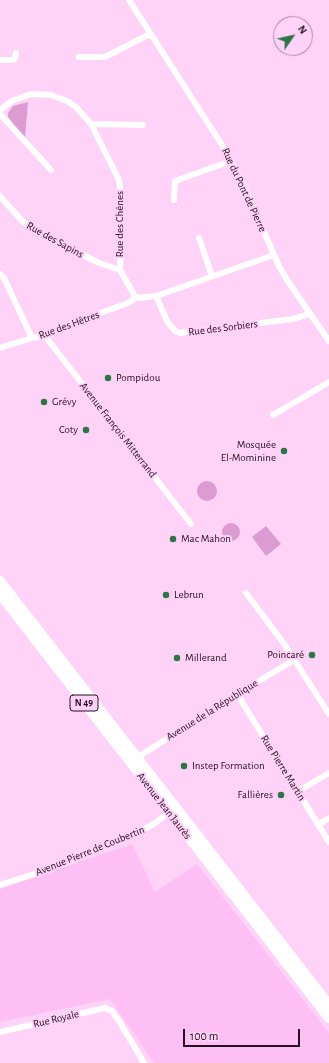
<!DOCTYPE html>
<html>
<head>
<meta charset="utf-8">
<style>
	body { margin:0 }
	#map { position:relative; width:329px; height:1063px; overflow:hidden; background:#ffd2f7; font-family:"Alegreya Sans",sans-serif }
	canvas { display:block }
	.north { position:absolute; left:273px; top:16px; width:40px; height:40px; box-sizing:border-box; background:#ffd2f7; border:1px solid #a885a2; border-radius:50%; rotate:56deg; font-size:11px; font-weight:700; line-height:16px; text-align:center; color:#251122 }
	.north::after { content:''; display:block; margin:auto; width:14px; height:18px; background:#2a7645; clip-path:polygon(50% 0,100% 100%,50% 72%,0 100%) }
	.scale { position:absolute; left:183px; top:1029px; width:117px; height:18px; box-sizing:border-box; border:2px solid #251122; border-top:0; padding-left:5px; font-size:12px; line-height:14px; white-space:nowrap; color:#251122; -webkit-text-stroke:3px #ffd2f7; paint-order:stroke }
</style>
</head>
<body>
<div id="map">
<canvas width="329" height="1063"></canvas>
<div class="north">N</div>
<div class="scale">100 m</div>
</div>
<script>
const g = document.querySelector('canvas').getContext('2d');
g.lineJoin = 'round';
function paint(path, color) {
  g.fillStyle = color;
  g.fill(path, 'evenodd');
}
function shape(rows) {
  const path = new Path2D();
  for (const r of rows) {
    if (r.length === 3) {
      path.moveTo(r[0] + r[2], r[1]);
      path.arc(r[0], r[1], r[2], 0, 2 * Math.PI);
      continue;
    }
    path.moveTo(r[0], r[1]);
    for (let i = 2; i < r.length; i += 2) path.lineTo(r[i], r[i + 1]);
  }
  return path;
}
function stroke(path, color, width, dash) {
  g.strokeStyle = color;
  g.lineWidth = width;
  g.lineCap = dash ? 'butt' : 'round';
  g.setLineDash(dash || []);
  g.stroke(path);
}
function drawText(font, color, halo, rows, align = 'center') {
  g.font = font + ' "Alegreya Sans",sans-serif';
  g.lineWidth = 4;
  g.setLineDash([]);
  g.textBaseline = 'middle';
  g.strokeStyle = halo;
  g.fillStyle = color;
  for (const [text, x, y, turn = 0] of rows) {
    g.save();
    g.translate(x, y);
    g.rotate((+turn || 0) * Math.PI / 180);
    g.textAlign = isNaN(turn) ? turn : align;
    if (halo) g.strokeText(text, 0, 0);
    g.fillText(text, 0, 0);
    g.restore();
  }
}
paint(shape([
	[132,844,155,892,197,864,329,1033,329,1063,154,1063,110,999,0,1022,0,889]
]), '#fec0f4');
paint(shape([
	[28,102,25,138,8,117,8,113,13,106],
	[207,491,10],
	[231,532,9],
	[266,526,281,544,266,556,252,537]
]), '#db9cd1');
stroke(shape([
	[129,0,222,145,241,179,279,266,287,280,329,341],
	[79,57,105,57,150,34],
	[0,60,14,60,15,58,16,53],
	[0,110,12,101,25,96,32,94,51,95,67,101,76,107,91,124,119,180,120,187,121,248,120,270],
	[0,114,51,170],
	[91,124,143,125],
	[0,196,22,221,36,231,99,263,120,270],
	[174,200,175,181,231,161],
	[199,238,212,276],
	[120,270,136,298],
	[0,274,4,278,32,338],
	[156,296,168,323,175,331,180,333,292,319,310,314],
	[45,336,191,524],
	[0,348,32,338,45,336,76,322,128,303,136,298,156,296,274,255],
	[273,415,329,382],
	[246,593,285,645,329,714],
	[237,694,329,842],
	[135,759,237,694,294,660],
	[298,791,329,773],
	[318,825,329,818],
	[0,885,50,869,126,838,154,824,172,810],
	[0,1032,105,1008,112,1011,119,1021,144,1063]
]), '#fff', 6);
stroke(shape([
	[0,581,329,1005],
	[0,594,329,1018]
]), '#fff', 10);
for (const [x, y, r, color] of [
	[108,378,4,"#2a7645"],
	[44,402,4,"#2a7645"],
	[86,430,4,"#2a7645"],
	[284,451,4,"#2a7645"],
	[173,539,4,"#2a7645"],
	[166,595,4,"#2a7645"],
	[312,655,4,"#2a7645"],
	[177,658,4,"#2a7645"],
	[184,766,4,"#2a7645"],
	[281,795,4,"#2a7645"]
]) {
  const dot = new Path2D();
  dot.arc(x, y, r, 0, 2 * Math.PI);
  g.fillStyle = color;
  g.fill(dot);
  stroke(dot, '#ffd2f7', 1.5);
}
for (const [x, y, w] of [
	[84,703,28]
]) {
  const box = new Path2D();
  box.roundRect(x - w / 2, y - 8, w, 16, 3);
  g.fillStyle = '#ffd2f7';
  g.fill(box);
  stroke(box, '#251122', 1);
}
drawText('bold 10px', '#251122', null, [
	["N 49",84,703]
]);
drawText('11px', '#251122', '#ffd2f7', [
	["Rue du Pont de Pierre",244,190,65],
	["Rue des Chênes",120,224,-90],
	["Rue des Sapins",55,240,29],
	["Rue des Hêtres",69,325,-20],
	["Rue des Sorbiers",223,328,-7],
	["Avenue François Mitterrand",118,430,52],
	["Avenue de la République",212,710,-32],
	["Rue Pierre Martin",283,768,58],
	["Avenue Jean Jaurès",164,806,52],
	["Avenue Pierre de Coubertin",90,851,-22],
	["Rue Royale",56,1019,-13]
]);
drawText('11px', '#251122', '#ffd2f7', [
	["Pompidou",116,378],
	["Grévy",52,402],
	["Coty",78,430,"right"],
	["Mosquée",276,445,"right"],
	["El-Mominine",276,458,"right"],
	["Mac Mahon",181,539],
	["Lebrun",174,595],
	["Poincaré",304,655,"right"],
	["Millerand",185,658],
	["Instep Formation",192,766],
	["Fallières",273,795,"right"]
], 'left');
</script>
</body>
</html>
